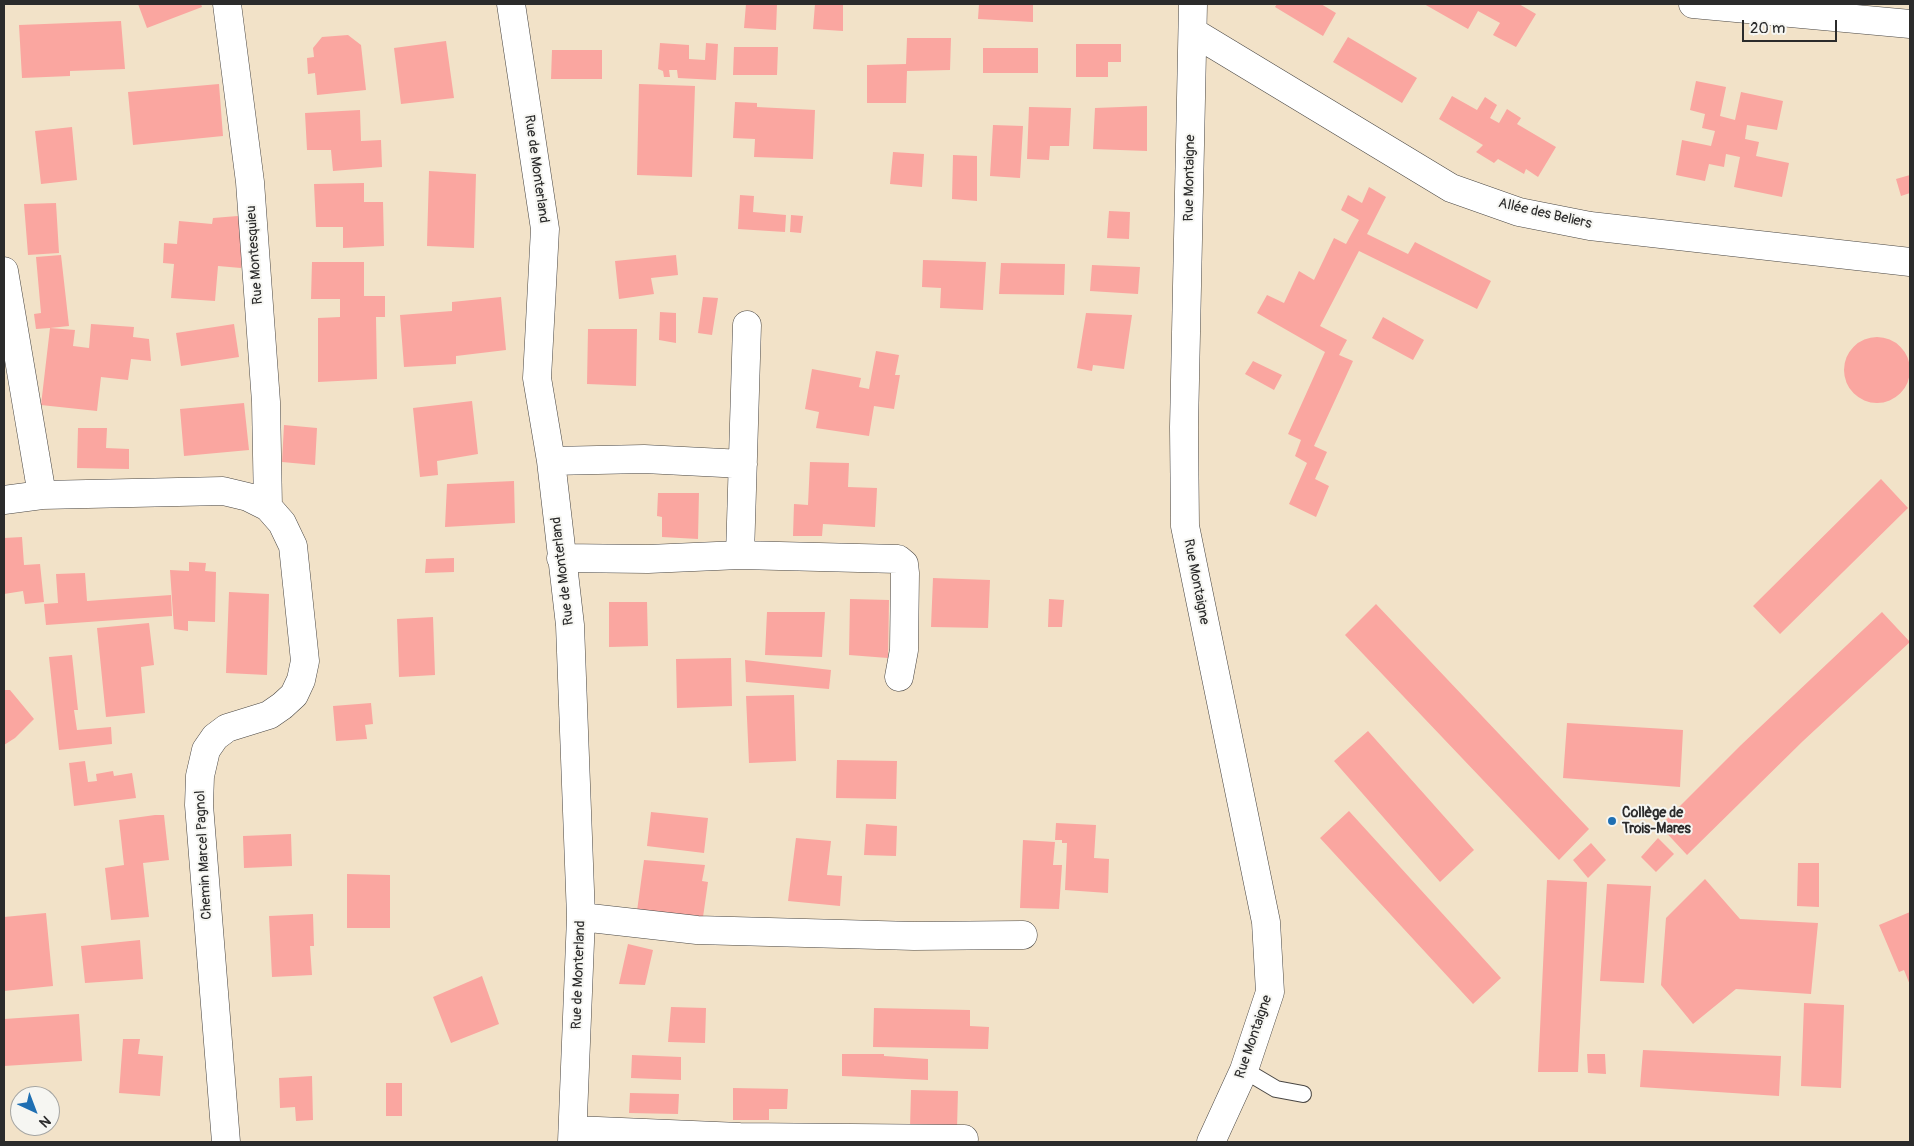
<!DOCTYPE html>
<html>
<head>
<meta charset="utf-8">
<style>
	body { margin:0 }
	#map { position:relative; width:1914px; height:1146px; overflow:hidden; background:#f2e2c8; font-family:Pangolin,sans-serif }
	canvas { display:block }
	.frame { position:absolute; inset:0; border:5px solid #2b2b2b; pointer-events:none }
	.north { position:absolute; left:10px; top:1086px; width:50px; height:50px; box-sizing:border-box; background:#f6f6f2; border:1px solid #a5a5a2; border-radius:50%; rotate:137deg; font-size:14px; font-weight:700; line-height:20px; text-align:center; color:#2b2b2b }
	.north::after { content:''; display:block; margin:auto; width:18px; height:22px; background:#1f6fb2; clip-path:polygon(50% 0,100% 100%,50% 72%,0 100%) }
	.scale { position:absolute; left:1742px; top:20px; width:95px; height:22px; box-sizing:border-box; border:2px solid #2b2b2b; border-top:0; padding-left:6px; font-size:15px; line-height:18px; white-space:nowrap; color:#2b2b2b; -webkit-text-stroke:4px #f6f6f2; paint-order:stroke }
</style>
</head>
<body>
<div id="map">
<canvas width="1914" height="1146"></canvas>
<div class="frame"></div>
<div class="north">N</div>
<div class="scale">20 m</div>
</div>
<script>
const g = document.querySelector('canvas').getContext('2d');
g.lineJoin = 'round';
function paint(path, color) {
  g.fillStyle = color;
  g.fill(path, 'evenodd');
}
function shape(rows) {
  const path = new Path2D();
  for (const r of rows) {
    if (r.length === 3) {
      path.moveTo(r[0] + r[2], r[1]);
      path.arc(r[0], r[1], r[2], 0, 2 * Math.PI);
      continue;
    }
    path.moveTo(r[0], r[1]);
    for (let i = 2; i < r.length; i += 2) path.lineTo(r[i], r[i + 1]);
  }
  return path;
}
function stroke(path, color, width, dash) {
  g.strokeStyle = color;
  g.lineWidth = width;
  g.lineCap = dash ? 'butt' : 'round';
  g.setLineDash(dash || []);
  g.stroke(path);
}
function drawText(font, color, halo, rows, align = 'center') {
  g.font = font + ' Pangolin,sans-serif';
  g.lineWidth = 4;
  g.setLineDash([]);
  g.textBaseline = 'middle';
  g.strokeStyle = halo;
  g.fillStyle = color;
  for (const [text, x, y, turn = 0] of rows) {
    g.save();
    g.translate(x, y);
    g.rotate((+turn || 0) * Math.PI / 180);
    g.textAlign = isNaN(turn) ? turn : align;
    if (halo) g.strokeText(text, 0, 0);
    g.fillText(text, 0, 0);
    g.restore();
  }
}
paint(shape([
	[138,4,201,4,202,7,147,28],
	[746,4,777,4,776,30,744,28],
	[815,4,843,4,843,31,813,29],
	[979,4,1033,4,1033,22,978,19],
	[1277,4,1321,4,1336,13,1323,36,1275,7],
	[1424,4,1519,4,1536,14,1516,47,1493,35,1500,23,1478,11,1468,29],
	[121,21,125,69,70,71,70,76,22,78,19,25],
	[348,35,361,45,366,90,317,95,315,73,308,74,307,58,314,57,313,48,322,37],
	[1348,37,1417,78,1402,103,1333,62],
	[907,38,951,38,950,70,907,71,906,103,867,103,867,65,906,64],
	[446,41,454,98,401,104,394,48],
	[660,43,689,45,689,59,705,60,706,43,718,44,716,80,678,78,677,70,669,70,670,77,664,77,663,71,658,69],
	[1076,44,1121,44,1121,62,1108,62,1108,77,1076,77],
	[734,47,778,47,777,75,733,75],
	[983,48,1038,48,1038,73,983,73],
	[552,50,602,50,602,79,551,79],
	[1696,81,1726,87,1720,116,1735,120,1741,92,1783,101,1777,130,1747,125,1745,139,1759,142,1756,156,1789,163,1782,197,1734,187,1740,157,1726,154,1724,167,1709,164,1705,181,1676,175,1682,140,1711,146,1715,131,1702,128,1705,114,1690,110],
	[219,84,223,136,133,145,128,92],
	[639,84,695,86,692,177,637,175],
	[1452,96,1477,110,1485,97,1497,105,1490,118,1499,123,1507,109,1521,118,1517,124,1556,147,1538,177,1526,169,1524,174,1498,159,1494,163,1476,152,1483,145,1439,119],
	[735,102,757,103,757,107,815,110,813,159,754,157,755,139,733,138],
	[1147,106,1147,151,1093,149,1095,108],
	[1029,107,1071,108,1069,146,1050,146,1049,160,1027,159],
	[360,110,361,141,381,140,382,167,333,171,331,150,307,150,305,113],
	[993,125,1023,126,1020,178,990,176],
	[72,127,77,180,41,184,35,131],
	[893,152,924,154,922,187,890,184],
	[953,155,977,156,977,201,952,199],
	[429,171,476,174,474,248,427,246],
	[1910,175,1910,193,1901,196,1896,179],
	[364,183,364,202,383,202,384,246,343,248,343,227,316,227,314,184],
	[1369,187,1386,197,1367,234,1408,254,1415,242,1491,281,1477,309,1359,251,1320,326,1347,340,1339,355,1353,361,1314,446,1327,452,1315,479,1329,486,1316,517,1289,504,1307,463,1295,456,1301,440,1288,434,1325,352,1257,313,1267,295,1284,303,1299,271,1314,280,1334,238,1346,244,1359,220,1341,210,1348,195,1362,203],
	[740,195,754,196,753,212,786,215,785,232,738,229],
	[56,203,59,253,28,255,24,204],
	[1109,211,1130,212,1129,239,1107,238],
	[250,215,244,241,241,268,218,266,215,301,171,298,174,264,163,263,164,243,177,244,179,221,212,224,213,218],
	[791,215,803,216,801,233,790,232],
	[61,255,69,326,50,328,75,330,73,346,89,348,91,324,134,327,133,337,149,339,151,361,131,359,128,380,101,377,97,411,41,405,50,328,36,329,34,314,41,313,36,257],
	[676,255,678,275,651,278,654,294,619,299,615,261],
	[923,260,986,262,983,310,940,308,941,288,922,287],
	[312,262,364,262,364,296,385,296,385,317,376,317,377,379,318,382,318,318,340,317,340,299,311,299],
	[1001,263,1065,264,1064,295,999,294],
	[1092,265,1140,267,1138,294,1090,291],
	[501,297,506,350,456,356,456,364,404,367,400,315,452,311,452,302],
	[703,297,718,298,712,335,698,333],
	[660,312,676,313,676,343,659,340],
	[1086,313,1132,315,1124,369,1093,365,1092,371,1077,368],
	[1383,317,1424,340,1413,360,1372,338],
	[234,324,239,357,181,366,176,333],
	[588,329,637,329,636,386,587,384],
	[1877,370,33],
	[876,351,899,355,895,375,900,375,894,409,874,406,869,436,816,428,819,412,805,409,812,369,861,378,859,387,869,389],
	[1253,361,1282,375,1274,390,1245,374],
	[472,401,478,454,437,461,438,475,420,477,413,408],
	[244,403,249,450,184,456,180,409],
	[284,425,317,428,315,465,282,462],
	[78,428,107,428,106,448,129,449,129,469,77,468],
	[810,462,849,463,848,487,877,488,875,527,823,524,822,536,793,536,794,504,808,505],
	[1881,479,1908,508,1780,634,1753,606],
	[514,481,515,523,445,527,447,484],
	[658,493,699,493,698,539,662,537,662,517,657,516],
	[22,537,24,565,40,564,44,602,25,604,23,591,4,594,4,538],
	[454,558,454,572,425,573,426,559],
	[189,562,206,563,205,571,216,572,215,622,188,621,188,631,174,629,170,570,189,571],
	[85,573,87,601,171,595,172,616,46,625,44,604,58,603,56,574],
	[933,578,990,580,988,628,931,627],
	[229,592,269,594,267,675,226,673],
	[850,599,889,600,888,658,849,655],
	[1049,599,1064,600,1062,627,1048,627],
	[609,602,647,602,648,646,609,647],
	[1376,604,1589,829,1559,860,1345,635],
	[767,612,825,612,822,657,765,655],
	[1882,612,1910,642,1803,741,1687,855,1660,826,1741,745],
	[433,617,435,675,399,677,397,619],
	[149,623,154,665,141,667,145,713,106,717,97,628],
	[72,655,78,710,74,710,77,730,111,727,112,744,59,750,49,657],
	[731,658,732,706,677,708,676,659],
	[745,660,831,670,829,689,746,682],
	[4,690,10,690,34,719,15,738,4,745],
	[794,695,796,761,749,763,746,696],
	[371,703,373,724,365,725,367,739,336,741,333,706],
	[1567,723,1683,730,1680,787,1563,778],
	[1368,731,1474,850,1440,882,1334,761],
	[837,760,897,761,896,799,836,798],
	[85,761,88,782,97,781,96,774,113,771,114,776,132,773,136,798,74,806,69,763],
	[1349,811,1501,978,1473,1004,1320,838],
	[651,812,708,818,704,853,647,846],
	[155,815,164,815,169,860,143,863,149,917,111,920,105,868,124,865,119,820],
	[1056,823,1096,825,1094,858,1109,859,1108,893,1065,890,1067,843,1062,843,1062,840,1055,840],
	[866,824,897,826,896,856,864,855],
	[291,834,292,866,244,868,243,836],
	[796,838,831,841,827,875,842,876,840,906,788,901],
	[1658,838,1674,854,1656,872,1641,857],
	[1023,840,1055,842,1053,865,1062,865,1059,909,1020,908],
	[1591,843,1606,860,1588,878,1573,860],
	[644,860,705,865,702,881,708,882,703,917,637,911],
	[1798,863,1819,863,1819,907,1797,906],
	[347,874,390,875,390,928,347,928],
	[1705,879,1740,919,1818,923,1811,994,1736,989,1693,1024,1661,985,1666,918],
	[1547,880,1587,882,1578,1072,1538,1072],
	[1607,884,1651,886,1644,983,1600,981],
	[1910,912,1910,985,1904,970,1899,972,1879,925],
	[46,913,53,986,4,991,4,917],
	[313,914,314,946,310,946,312,975,272,977,269,916],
	[140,940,143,979,85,983,81,946],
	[628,944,653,950,645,985,619,984],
	[482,976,499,1024,451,1043,433,997],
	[1804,1003,1844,1005,1841,1088,1801,1086],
	[671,1007,706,1008,705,1043,668,1042],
	[874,1008,970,1010,970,1026,989,1027,988,1049,873,1047],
	[79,1014,82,1061,4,1066,4,1019],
	[123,1039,140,1039,138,1054,163,1056,160,1096,119,1093],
	[1643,1050,1781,1056,1779,1096,1640,1087],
	[842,1054,884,1054,884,1056,928,1059,928,1080,842,1076],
	[1587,1054,1605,1054,1606,1074,1588,1073],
	[632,1055,681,1057,681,1080,631,1078],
	[312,1076,313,1120,296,1121,295,1107,280,1108,279,1078],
	[386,1083,402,1083,402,1116,386,1116],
	[733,1088,788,1089,787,1109,769,1109,769,1120,733,1120],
	[911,1090,958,1091,957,1129,910,1128],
	[630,1093,679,1094,678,1114,629,1113]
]), '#faa6a0');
const service = shape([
	[1244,1070,1276,1089,1303,1094]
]);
const minor = shape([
	[227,4,250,182,266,402,268,507],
	[511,4,545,229,537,378,551,461,570,625,581,917,572,1142],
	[1193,4,1184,427,1185,526,1266,922,1270,992,1244,1070,1211,1142],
	[1693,4,1910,24],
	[1193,32,1451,188,1519,212,1590,226,1910,262],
	[4,271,42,495],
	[551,461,644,459,743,464],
	[4,500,42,495,223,491,248,497,268,507,282,523,293,546,305,661,301,680,294,695,282,706,269,715,227,728,215,737,206,750,200,776,199,805,226,1142],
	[740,555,747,325],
	[561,558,648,559,740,555,898,559,904,564,905,573,904,650,899,677],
	[581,917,697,930,914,936,1023,935],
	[574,1130,740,1137,964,1139]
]);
stroke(service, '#494643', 18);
stroke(minor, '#494643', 29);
stroke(service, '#fff', 16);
stroke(minor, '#fff', 28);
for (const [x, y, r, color] of [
	[1612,821,5,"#1f6fb2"]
]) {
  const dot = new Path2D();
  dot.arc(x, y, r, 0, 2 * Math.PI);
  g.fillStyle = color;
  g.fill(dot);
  stroke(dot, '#f6f6f2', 2);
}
drawText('14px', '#2b2b2b', '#f6f6f2', [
	["Rue de Monterland",536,169,82],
	["Rue Montaigne",1190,178,-89],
	["Allée des Beliers",1545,214,13],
	["Rue Montesquieu",255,255,-94],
	["Rue de Monterland",563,571,-97],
	["Rue Montaigne",1196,582,79],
	["Chemin Marcel Pagnol",204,855,-93],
	["Rue de Monterland",579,975,-88],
	["Rue Montaigne",1254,1037,-71]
]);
drawText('bold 14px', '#2b2b2b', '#f6f6f2', [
	["Collège de",1622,813],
	["Trois-Mares",1622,829]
], 'left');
</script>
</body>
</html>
